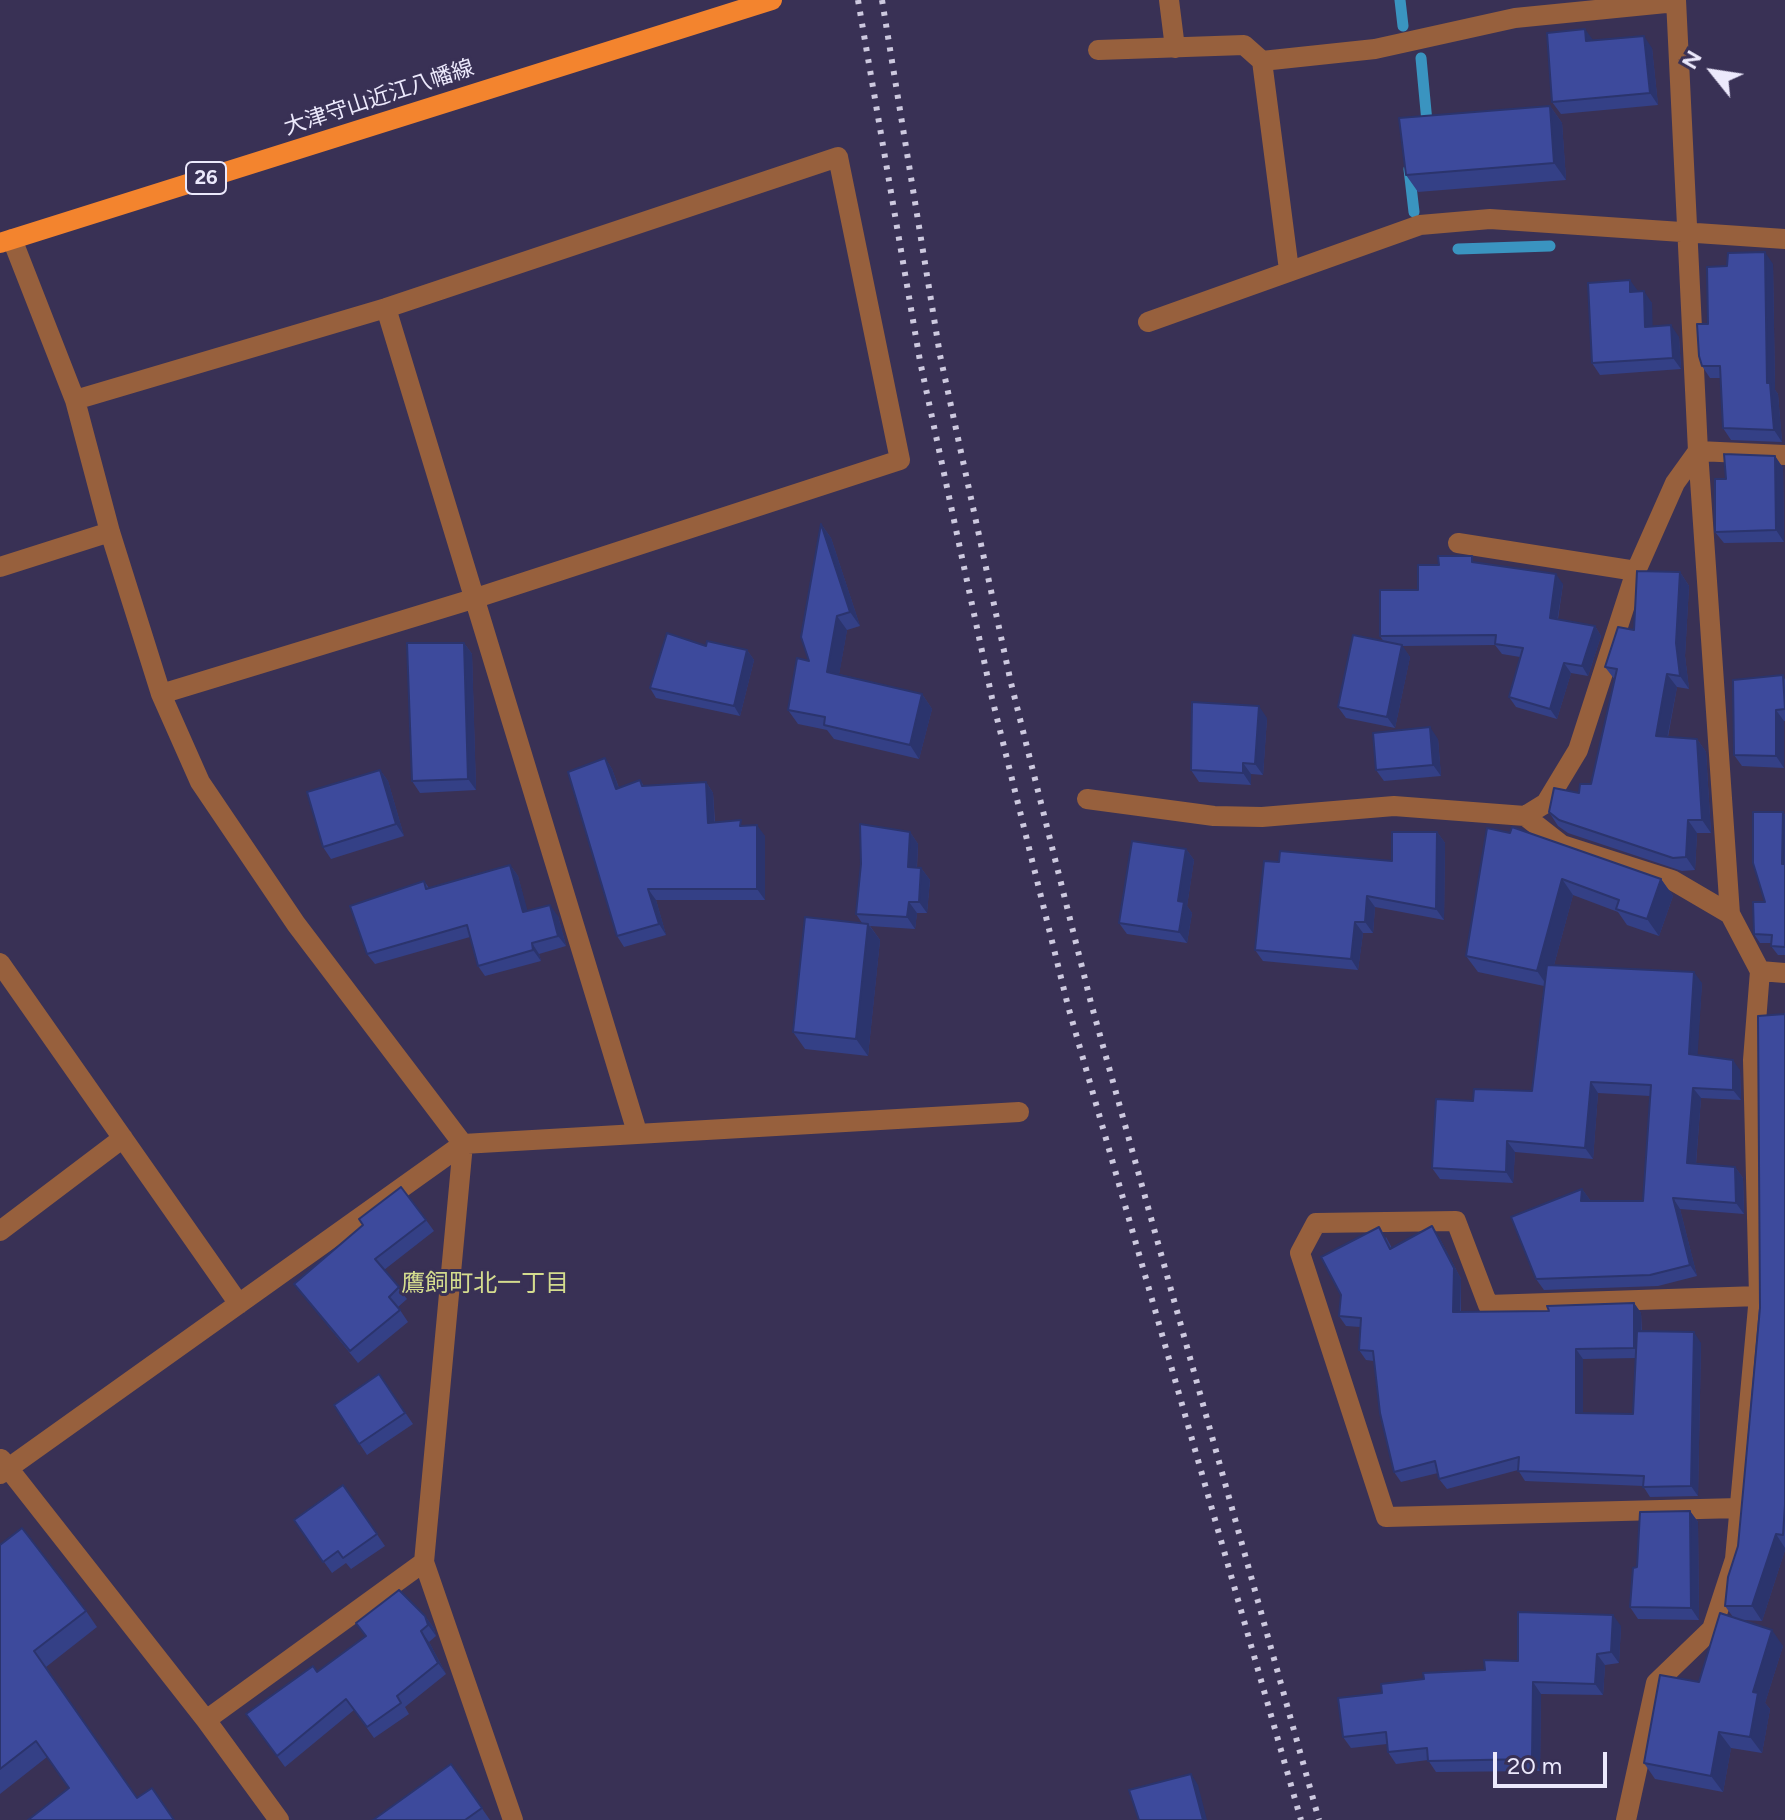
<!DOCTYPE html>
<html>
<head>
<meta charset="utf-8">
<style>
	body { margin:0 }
	#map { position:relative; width:1785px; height:1820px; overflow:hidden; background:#393155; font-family:Figtree,sans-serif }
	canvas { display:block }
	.north { position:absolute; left:1673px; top:32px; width:80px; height:80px; -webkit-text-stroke:6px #393155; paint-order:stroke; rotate:300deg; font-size:22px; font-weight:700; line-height:32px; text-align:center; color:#ece9fc }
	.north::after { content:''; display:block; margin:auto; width:28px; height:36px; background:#ece9fc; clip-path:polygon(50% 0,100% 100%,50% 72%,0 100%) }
	.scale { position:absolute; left:1493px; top:1752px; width:114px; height:36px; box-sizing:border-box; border:4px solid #ece9fc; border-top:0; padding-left:10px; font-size:24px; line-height:28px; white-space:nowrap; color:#ece9fc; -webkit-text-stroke:6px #393155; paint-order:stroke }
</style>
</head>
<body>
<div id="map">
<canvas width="1785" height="1820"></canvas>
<div class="north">N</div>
<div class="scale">20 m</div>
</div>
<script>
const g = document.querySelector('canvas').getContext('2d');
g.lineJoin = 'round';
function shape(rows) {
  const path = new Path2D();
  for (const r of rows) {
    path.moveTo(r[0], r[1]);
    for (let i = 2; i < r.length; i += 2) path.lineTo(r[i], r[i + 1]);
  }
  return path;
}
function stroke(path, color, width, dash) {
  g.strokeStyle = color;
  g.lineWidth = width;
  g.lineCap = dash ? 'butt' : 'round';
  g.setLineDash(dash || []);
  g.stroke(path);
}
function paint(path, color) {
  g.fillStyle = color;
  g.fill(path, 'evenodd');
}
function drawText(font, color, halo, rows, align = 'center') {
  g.font = font + ' Figtree,"Noto Sans JP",sans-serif';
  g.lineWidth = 6;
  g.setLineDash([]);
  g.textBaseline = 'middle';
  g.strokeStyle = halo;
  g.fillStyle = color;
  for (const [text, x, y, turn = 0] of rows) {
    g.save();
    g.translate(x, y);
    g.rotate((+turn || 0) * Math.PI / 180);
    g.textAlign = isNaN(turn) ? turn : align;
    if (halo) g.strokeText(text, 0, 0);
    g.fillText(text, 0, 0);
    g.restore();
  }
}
stroke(shape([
	[1400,0,1403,26],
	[1419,123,1427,122,1421,58],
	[1409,169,1414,212],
	[1458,249,1550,246]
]), '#3a94c0', 11);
stroke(shape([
	[1169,0,1175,48],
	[1098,50,1244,45,1262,61,1375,49,1515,18,1676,2],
	[1262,61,1289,270],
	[12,239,75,400,110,532,161,694,200,782,296,924,463,1144,424,1562,513,1820],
	[386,308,637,1132],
	[1148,322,1420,225,1490,219,1785,239],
	[75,400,386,308,838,157,900,460,476,598,161,694],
	[1698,451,1785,455],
	[1458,543,1636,571],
	[0,567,110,532],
	[1087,799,1214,816,1262,817,1394,806,1525,816,1546,803,1578,750,1636,571,1675,483,1698,451],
	[1525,816,1562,845,1672,880,1730,914],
	[0,963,239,1304],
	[1760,971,1785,973],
	[0,1231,123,1138],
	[1,1459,206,1720,279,1820],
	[0,1474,463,1144,1019,1112],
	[1739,1508,1386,1517,1300,1253,1316,1223,1456,1221,1488,1305,1759,1296],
	[206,1720,424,1562],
	[1626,1820,1656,1683,1712,1629,1735,1559,1759,1296,1753,1060,1760,971,1730,914,1698,451,1676,0]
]), '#97603d', 20);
stroke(shape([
	[0,243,772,0]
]), '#f3842e', 20);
stroke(shape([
	[858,0,920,361,992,698,1068,1006,1301,1820],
	[882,0,940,355,1011,683,1091,1003,1319,1820]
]), '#cdc9df', 6, [4, 8]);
paint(shape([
	[1593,41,1652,48,1658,105,1561,114,1552,102],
	[1550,106,1562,123,1566,180,1418,192,1406,175],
	[1773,264,1775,390,1778,394,1782,442,1731,440,1723,428,1721,378,1710,378,1702,366],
	[1638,292,1652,303,1652,326,1679,337,1681,369,1600,375,1592,363],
	[1775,456,1783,468,1784,542,1724,543,1715,532],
	[821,524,831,538,860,626,847,630,839,674,922,694,932,709,919,759,834,739,827,730,798,724,788,710,809,661],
	[1477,563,1563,584,1558,619,1595,626,1601,636,1588,676,1571,673,1557,719,1516,707,1509,697,1520,657,1502,654,1495,645,1402,646,1410,657,1395,728,1346,718,1338,707,1384,642,1380,636,1418,590],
	[1680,572,1689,586,1685,656,1689,689,1677,687,1668,737,1697,739,1706,752,1711,833,1697,833,1695,870,1682,871,1568,833,1558,826,1549,812,1591,784,1615,680,1605,667],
	[464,643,472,654,476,790,420,793,412,781],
	[706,646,747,650,754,660,740,716,656,698,650,688],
	[1785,678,1785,721,1784,721,1784,768,1742,766,1734,755],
	[1267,718,1263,775,1251,774,1251,785,1199,782,1191,770],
	[1438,739,1441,776,1384,781,1376,770],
	[605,758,612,769,619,788,640,780,644,786,706,782,713,793,715,822,745,826,765,836,765,900,656,900,666,935,624,947,617,936],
	[380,770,388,781,404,836,331,859,323,847],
	[1783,812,1785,815,1785,955,1778,955,1771,946,1771,943,1760,943,1754,934,1765,902],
	[1487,828,1661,879,1673,896,1659,936,1627,925,1618,912,1573,895,1554,965,1702,983,1697,1055,1740,1070,1741,1100,1701,1098,1696,1164,1735,1167,1743,1178,1744,1214,1680,1209,1697,1276,1658,1286,1544,1290,1536,1279,1582,1189,1590,1200,1589,1201,1643,1201,1650,1096,1598,1093,1593,1159,1515,1152,1513,1183,1440,1179,1432,1168,1532,1091,1544,986,1478,972,1466,956],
	[910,832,918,844,917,868,921,868,930,880,927,913,917,913,915,929,870,926,880,940,868,1056,805,1049,793,1032,862,923,856,914],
	[1437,832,1445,843,1444,920,1375,907,1373,933,1363,933,1358,970,1263,961,1255,950,1279,862,1392,861],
	[1186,849,1194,860,1187,906,1192,913,1187,943,1127,934,1119,923],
	[510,865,518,876,527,911,558,916,566,946,539,954,541,961,485,976,478,966,470,937,375,964,367,954,424,881,429,888],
	[1785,1014,1785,1550,1762,1621,1744,1620,1783,1646,1765,1703,1770,1709,1762,1753,1731,1748,1723,1792,1655,1779,1644,1763,1699,1682,1733,1617,1725,1606,1738,1546],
	[426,1220,434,1231,384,1270,407,1299,398,1307,408,1322,358,1363,294,1284],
	[1386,1237,1392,1248,1439,1237,1461,1279,1461,1312,1549,1311,1634,1303,1641,1313,1642,1332,1701,1343,1698,1496,1650,1497,1643,1486,1525,1481,1518,1470,1447,1489,1439,1479,1438,1473,1401,1482,1394,1472,1374,1361,1366,1360,1359,1350,1360,1327,1346,1326,1339,1316],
	[1636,1358,1633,1414,1583,1413,1583,1359],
	[379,1374,413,1424,367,1455,334,1405],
	[343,1485,385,1546,351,1569,346,1563,332,1573,294,1520],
	[1690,1511,1698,1522,1699,1620,1638,1619,1630,1607],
	[0,1545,86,1611,97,1627,46,1667,137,1798,174,1820,69,1788,47,1757,0,1794],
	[425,1616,433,1627,436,1636,429,1642,446,1674,405,1707,409,1714,374,1738,354,1710,285,1767,246,1714,317,1672,366,1637,356,1623],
	[1621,1626,1619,1663,1605,1665,1603,1695,1541,1694,1540,1771,1436,1772,1428,1760,1396,1764,1388,1752,1387,1744,1351,1748,1343,1737,1382,1693,1424,1679,1485,1670,1518,1661],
	[451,1764,490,1820,373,1820]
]), '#344086');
paint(shape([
	[1585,29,1593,40,1586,41],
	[1644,36,1652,48,1658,105,1650,93],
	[1550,106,1562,123,1566,180,1554,163],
	[1765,252,1773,264,1775,390,1778,394,1782,442,1774,430,1767,383],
	[1630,280,1638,291,1630,292],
	[1644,291,1652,303,1653,338,1645,327],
	[1671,325,1679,337,1681,369,1673,358],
	[1775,456,1783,468,1784,542,1776,530],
	[821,524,831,538,860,626,850,612],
	[1680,572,1689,586,1685,656,1689,689,1680,676,1676,643],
	[1556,574,1563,584,1556,628,1550,618],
	[837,616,847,630,837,686,827,672],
	[1595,626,1601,636,1588,676,1582,666],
	[464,643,472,654,476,790,468,779],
	[1402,645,1410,657,1395,728,1387,717],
	[747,650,754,660,740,716,734,706],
	[1564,663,1571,673,1557,719,1550,709],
	[1667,674,1677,687,1665,749,1656,736],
	[922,694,932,709,919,759,910,745],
	[1259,706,1267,718,1263,775,1255,764],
	[1776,710,1784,721,1784,768,1776,756],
	[1430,727,1438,739,1441,776,1433,765],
	[1697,739,1706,752,1711,833,1702,820],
	[605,758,612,769,623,800,616,789],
	[1243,763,1251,774,1251,785,1243,773],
	[380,770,388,781,404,836,396,824],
	[706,782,713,793,715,834,708,823],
	[1783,812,1785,815,1785,869,1782,864],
	[1688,820,1697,833,1695,870,1686,857],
	[757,825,765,836,765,900,757,889],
	[910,832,918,844,916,879,908,867],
	[1437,832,1445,843,1444,920,1436,909],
	[1186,849,1194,860,1187,906,1192,913,1187,943,1179,932,1178,901],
	[510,865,518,876,531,923,523,912],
	[921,868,930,880,927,913,919,902],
	[1562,879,1573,895,1548,987,1537,971],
	[1661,879,1673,896,1659,936,1647,919],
	[648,889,656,900,666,935,659,924],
	[1367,896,1375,907,1373,933,1365,922],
	[909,902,917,913,915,929,907,917],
	[550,905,558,916,566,946,558,936],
	[1355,922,1363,933,1358,970,1351,959],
	[868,924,880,940,868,1056,856,1039],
	[532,943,539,954,541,961,533,950],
	[1694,972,1702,983,1697,1065,1689,1054],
	[1733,1060,1740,1070,1741,1100,1733,1090],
	[1591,1082,1598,1093,1593,1159,1585,1148],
	[1693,1088,1701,1098,1695,1174,1687,1163],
	[1507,1141,1515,1152,1513,1183,1506,1172],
	[1735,1167,1743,1178,1744,1214,1736,1203],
	[1582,1189,1590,1200,1589,1212,1581,1201],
	[1673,1198,1680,1209,1697,1276,1690,1265],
	[1432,1226,1439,1237,1461,1279,1460,1322,1453,1312],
	[1634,1303,1641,1313,1642,1358,1634,1348],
	[1694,1332,1701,1343,1698,1496,1691,1486],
	[1576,1349,1583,1359,1583,1423,1576,1413],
	[1690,1511,1698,1522,1699,1620,1691,1608],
	[1776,1534,1785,1548,1785,1550,1762,1621,1752,1606],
	[1613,1615,1621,1626,1619,1663,1611,1652],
	[425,1616,433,1627,436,1636,428,1625],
	[1772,1630,1783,1646,1765,1703,1770,1709,1762,1753,1750,1737,1753,1692],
	[421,1631,429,1642,446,1674,438,1663],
	[1597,1654,1605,1665,1603,1695,1595,1684],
	[1533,1682,1541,1694,1540,1771,1532,1759],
	[1719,1732,1731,1748,1723,1792,1711,1776],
	[1191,1774,1198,1785,1207,1820,1203,1820]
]), '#2b346d');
const building = shape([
	[1585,29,1586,41,1644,36,1650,93,1552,102,1547,33,1585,29],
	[1550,106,1554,163,1406,175,1399,118,1550,106],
	[1765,252,1767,383,1770,383,1774,430,1723,428,1720,366,1702,366,1699,356,1697,324,1708,324,1707,267,1727,266,1728,253,1765,252],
	[1630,280,1630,292,1644,291,1645,327,1671,325,1673,358,1592,363,1588,283,1630,280],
	[1724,454,1775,456,1776,530,1715,532,1715,479,1726,479,1724,454],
	[821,524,850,612,837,616,827,672,922,694,910,745,824,725,825,717,788,710,797,658,809,661,801,637,821,524],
	[1438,556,1472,556,1472,562,1556,574,1550,618,1595,626,1582,666,1564,663,1550,709,1509,697,1523,648,1495,644,1496,635,1380,636,1380,590,1418,590,1418,565,1439,565,1438,556],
	[1637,571,1680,572,1676,643,1680,676,1667,674,1656,736,1697,739,1702,820,1688,820,1686,857,1673,858,1559,820,1549,812,1554,788,1579,793,1580,784,1591,784,1617,669,1605,667,1618,627,1634,630,1637,571],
	[667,633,706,646,707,641,747,650,734,706,650,688,667,633],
	[1353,635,1402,645,1387,717,1338,707,1353,635],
	[407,643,464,643,468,779,412,781,407,643],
	[1783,675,1785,709,1776,710,1776,756,1734,755,1733,680,1783,675],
	[1192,702,1259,706,1255,764,1243,763,1243,773,1191,770,1192,702],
	[1430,727,1433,765,1376,770,1373,733,1430,727],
	[605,758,616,789,640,780,642,786,706,782,708,823,741,820,740,826,757,825,757,889,648,889,659,924,617,936,568,772,605,758],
	[380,770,396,824,323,847,307,792,380,770],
	[1753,812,1783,812,1782,864,1785,864,1785,947,1771,946,1772,935,1754,934,1753,902,1765,902,1753,863,1753,812],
	[860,824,910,832,908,867,921,868,919,902,909,902,907,917,856,914,861,864,860,824],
	[1512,827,1661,879,1647,919,1616,909,1619,900,1562,879,1537,971,1466,956,1487,828,1510,833,1512,827],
	[1392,832,1437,832,1436,909,1367,896,1365,922,1355,922,1351,959,1255,950,1264,861,1279,862,1280,851,1392,861,1392,832],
	[1132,841,1186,849,1178,901,1184,902,1179,932,1119,923,1132,841],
	[510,865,523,912,550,905,558,936,532,943,533,950,478,966,467,925,367,954,350,906,424,881,426,889,510,865],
	[805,917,868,924,856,1039,793,1032,805,917],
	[1547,965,1694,972,1689,1054,1733,1060,1733,1090,1693,1088,1687,1163,1735,1167,1736,1203,1673,1198,1690,1265,1650,1275,1536,1279,1511,1217,1582,1189,1581,1201,1643,1201,1651,1085,1591,1082,1585,1148,1507,1141,1506,1172,1432,1168,1436,1099,1473,1101,1474,1089,1532,1091,1547,965],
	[1785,1014,1785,1505,1783,1535,1776,1534,1752,1606,1725,1606,1728,1577,1738,1546,1760,1308,1758,1016,1785,1014],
	[401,1187,426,1220,375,1259,399,1287,389,1297,400,1310,350,1351,294,1284,363,1225,359,1219,401,1187],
	[1432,1226,1454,1268,1453,1312,1549,1311,1547,1306,1634,1303,1634,1348,1576,1349,1576,1413,1633,1414,1637,1331,1694,1332,1691,1486,1643,1487,1644,1476,1518,1471,1519,1457,1439,1479,1435,1461,1394,1472,1380,1413,1373,1351,1359,1350,1361,1318,1339,1316,1341,1295,1321,1257,1379,1227,1390,1249,1432,1226],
	[379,1374,405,1413,359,1444,334,1405,379,1374],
	[343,1485,377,1534,343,1558,338,1551,323,1562,294,1520,343,1485],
	[1690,1511,1691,1608,1630,1607,1633,1568,1637,1567,1640,1512,1690,1511],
	[22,1528,86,1611,34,1651,137,1798,152,1788,174,1820,28,1820,69,1788,36,1741,0,1769,0,1545,22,1528],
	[399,1590,425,1616,428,1625,421,1631,438,1663,397,1696,401,1703,367,1727,346,1699,277,1756,246,1714,313,1666,317,1672,366,1636,356,1623,399,1590],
	[1518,1612,1613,1615,1611,1652,1597,1654,1595,1684,1533,1682,1532,1759,1428,1761,1427,1748,1388,1752,1386,1732,1343,1737,1338,1698,1382,1693,1381,1684,1424,1679,1423,1673,1485,1670,1484,1660,1518,1661,1518,1612],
	[1720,1613,1772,1630,1753,1692,1758,1693,1750,1737,1719,1732,1711,1776,1644,1763,1660,1675,1699,1682,1720,1613],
	[451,1764,482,1808,465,1820,373,1820,451,1764],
	[1191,1774,1203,1820,1139,1820,1129,1790,1191,1774]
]);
paint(building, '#3d4a9c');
stroke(building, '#2b346d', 2);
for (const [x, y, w] of [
	[206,178,40]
]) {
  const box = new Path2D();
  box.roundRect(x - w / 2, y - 16, w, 32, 6);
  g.fillStyle = '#393155';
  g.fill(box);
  stroke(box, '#ece9fc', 2);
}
drawText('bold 20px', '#ece9fc', null, [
	["26",206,178]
]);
drawText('22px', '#ece9fc', '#393155', [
	["大津守山近江八幡線",379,98,-18]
]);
drawText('24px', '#d4dc8e', '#393155', [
	["鷹飼町北一丁目",485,1284]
]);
</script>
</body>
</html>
